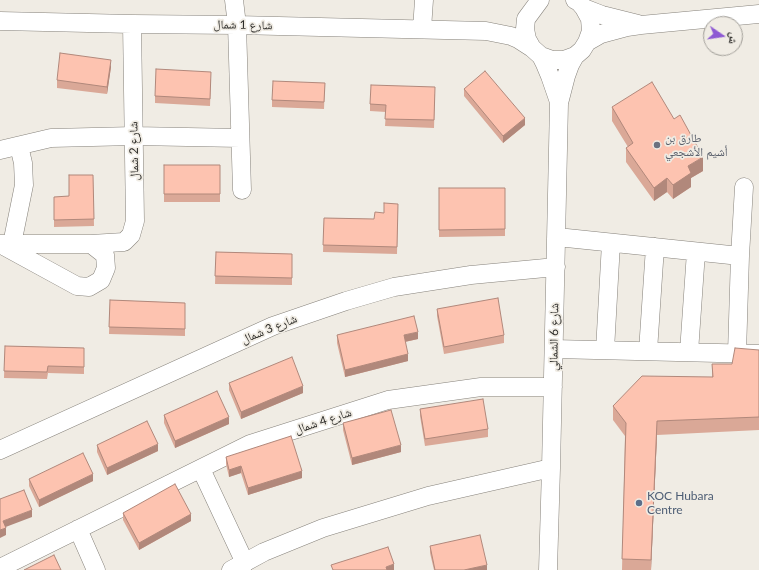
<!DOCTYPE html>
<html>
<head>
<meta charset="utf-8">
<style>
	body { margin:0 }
	#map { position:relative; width:759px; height:570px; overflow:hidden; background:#f0ece4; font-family:Lato,"Noto Naskh Arabic",sans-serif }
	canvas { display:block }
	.north { position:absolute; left:703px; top:16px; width:40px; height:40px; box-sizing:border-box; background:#f0ece4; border:1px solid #a19e98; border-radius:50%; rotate:103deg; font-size:11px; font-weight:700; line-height:16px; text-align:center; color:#2b2a27 }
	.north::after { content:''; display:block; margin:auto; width:14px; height:18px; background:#8e5ad3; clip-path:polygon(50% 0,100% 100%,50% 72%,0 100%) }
</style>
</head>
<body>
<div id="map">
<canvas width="759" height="570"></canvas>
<div class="north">ش</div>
</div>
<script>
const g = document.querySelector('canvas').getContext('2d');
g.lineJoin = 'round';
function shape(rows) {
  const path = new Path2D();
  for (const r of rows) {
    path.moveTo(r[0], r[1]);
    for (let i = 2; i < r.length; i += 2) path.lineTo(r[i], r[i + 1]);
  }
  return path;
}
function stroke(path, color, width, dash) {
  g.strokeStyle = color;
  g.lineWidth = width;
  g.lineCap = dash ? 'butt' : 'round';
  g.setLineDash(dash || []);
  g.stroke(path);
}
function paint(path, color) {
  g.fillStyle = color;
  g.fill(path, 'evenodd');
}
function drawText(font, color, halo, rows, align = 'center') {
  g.font = font + ' Lato,"Noto Naskh Arabic",sans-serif';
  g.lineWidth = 3.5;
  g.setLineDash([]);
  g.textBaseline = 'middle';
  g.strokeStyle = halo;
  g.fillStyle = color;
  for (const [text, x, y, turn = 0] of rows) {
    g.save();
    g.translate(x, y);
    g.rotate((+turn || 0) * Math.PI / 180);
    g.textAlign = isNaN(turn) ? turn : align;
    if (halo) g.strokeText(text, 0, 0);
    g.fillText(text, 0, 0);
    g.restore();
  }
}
const minor = shape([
	[234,0,237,25,242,190],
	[540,0,526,19,525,29,527,39,532,48,541,56,552,60,564,60,575,56,582,50,587,42,591,31,590,19,584,8,579,2,575,0],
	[584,8,602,15,638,24],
	[0,21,132,24,237,25,486,31,511,36,518,39,532,48],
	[422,29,424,0],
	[587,42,601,34,627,27,641,25,759,14],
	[541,56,545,64,550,76,559,102],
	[0,150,51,138,134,136,240,138],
	[557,237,740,256],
	[0,244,91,244,124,242,131,235,135,221,132,24],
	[12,244,24,185,23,163,19,146],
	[2,245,77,286,89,287,101,280,106,268,105,255,91,244],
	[554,349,759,354],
	[605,350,611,243],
	[648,351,655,247],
	[689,352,696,252],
	[737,353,740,256,744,187],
	[0,450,273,326,346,301,394,287,471,275,556,267],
	[201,469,245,563],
	[78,529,96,570],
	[0,568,250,444,388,400,481,387,553,387],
	[231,570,264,552,323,528,428,496,551,468],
	[548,570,551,468,559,103,566,76,570,65,575,56]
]);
stroke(minor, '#86827b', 19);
stroke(minor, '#fff', 18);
paint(shape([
	[111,67,107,94,57,88,57,80],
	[211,79,210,106,155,103,155,96],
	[325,83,324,109,272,107,272,100],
	[464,89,525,125,503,143,464,96],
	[435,94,434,128,385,126,386,112,370,111,370,104],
	[612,107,703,171,691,178,691,187,673,199,667,192,654,201,626,162,626,148,628,147,612,121],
	[164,165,220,165,220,202,164,202],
	[93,175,94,226,54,227,54,197,69,196],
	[439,188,505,188,505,236,439,237],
	[398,204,397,254,323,252,324,218,374,219],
	[216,252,292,254,292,285,215,284],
	[110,300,185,303,185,336,109,334],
	[437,309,504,335,504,343,444,354,437,316],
	[337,335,418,339,405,342,408,361,345,377,337,343],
	[5,346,84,348,84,374,48,373,47,379,4,378],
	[759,350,759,430,657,435,651,570,622,570,625,436,613,420,613,406,712,377,712,364,732,364],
	[229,383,303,393,241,419,229,390],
	[420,409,488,429,488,437,425,446,420,416],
	[164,415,229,424,175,448,164,423],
	[343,423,401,452,352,465,343,430],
	[97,445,158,451,107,475,97,452],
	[226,457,302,478,248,495,241,473,229,477,226,464],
	[29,479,93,481,39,507,29,486],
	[123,513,191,521,139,550,123,520],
	[430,546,487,570,434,570,430,553]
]), '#daa897');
paint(shape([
	[111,60,111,67,107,94,107,87],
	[525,118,525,125,503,143,503,136],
	[703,157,703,171,691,178,691,187,673,199,673,185,688,166],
	[667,178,667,192,654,201,654,188],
	[418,332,418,339,404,342,404,335],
	[408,354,408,361,345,377,345,370],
	[303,386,303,393,241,419,241,412],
	[229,417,229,424,175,448,175,441],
	[657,421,657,435,651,570,651,560],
	[158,444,158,451,107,475,107,468],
	[401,445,401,452,352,465,352,458],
	[241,466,241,473,229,477,229,470],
	[302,471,302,478,248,495,248,488],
	[93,474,93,481,39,507,39,500],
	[32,510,32,517,3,528,3,521],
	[191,514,191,521,139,550,139,543],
	[6,528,6,535,0,538,0,530],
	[394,564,394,570,386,570,386,567],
	[487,565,487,570,464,570]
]), '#b1887b');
const building = shape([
	[60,53,111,60,107,87,57,80,60,53],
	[156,69,211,72,210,99,155,96,156,69],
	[485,71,525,118,503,136,464,89,485,71],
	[273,81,325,83,324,102,272,100,273,81],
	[652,82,674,119,680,115,703,157,688,166,691,173,673,185,667,178,654,188,626,148,633,143,612,107,652,82],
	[371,85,435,87,434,120,385,119,386,105,370,104,371,85],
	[164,165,220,165,220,194,164,194,164,165],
	[69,175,93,175,94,219,54,220,54,197,69,196,69,175],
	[439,188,505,188,505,229,439,230,439,188],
	[384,203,398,204,397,247,323,245,324,218,374,219,375,212,384,213,384,203],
	[216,252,292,254,292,278,215,276,216,252],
	[498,298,504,335,444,347,437,309,498,298],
	[110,300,185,303,185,329,109,327,110,300],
	[414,316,418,332,404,335,408,354,345,370,337,335,414,316],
	[5,346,84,348,84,367,48,366,47,372,4,371,5,346],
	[735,348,759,350,759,417,657,421,651,560,622,559,626,423,613,406,642,376,713,377,712,364,732,364,735,348],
	[292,357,303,386,241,412,229,383,292,357],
	[217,391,229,417,175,441,164,415,217,391],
	[483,399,488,429,425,439,420,409,483,399],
	[391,410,401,445,352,458,343,423,391,410],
	[147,421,158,444,107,468,97,445,147,421],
	[291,436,302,471,248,488,241,466,229,470,226,457,291,436],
	[83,453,93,474,39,500,29,479,83,453],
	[175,484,191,514,139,543,123,513,175,484],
	[24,490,32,510,3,521,6,528,0,530,0,499,24,490],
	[480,535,487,565,464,570,435,570,430,546,480,535],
	[388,547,394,564,386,567,387,570,333,570,331,565,388,547],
	[54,555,61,570,24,570,54,555]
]);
paint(building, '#fdc3b0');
stroke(building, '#b1887b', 1);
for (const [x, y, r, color] of [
	[657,145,4,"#6b7280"],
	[639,503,4,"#5c6f8a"]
]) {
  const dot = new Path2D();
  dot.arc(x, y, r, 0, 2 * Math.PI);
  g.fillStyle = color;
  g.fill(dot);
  stroke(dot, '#f0ece4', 1.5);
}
drawText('12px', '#2b2a27', '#f0ece4', [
	["شارع 1 شمال",243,25,1],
	["شارع 2 شمال",134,151,-91],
	["شارع 3 شمال",269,329,-22],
	["شارع 6 الشمالي",554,337,-89],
	["شارع 4 شمال",323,421,-18]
]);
drawText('12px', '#5b616d', '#f0ece4', [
	["طارق بن",665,138],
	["أشيم الأشجعي",665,152]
], 'left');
drawText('12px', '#4e5e75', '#f0ece4', [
	["KOC Hubara",647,496],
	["Centre",647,510]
], 'left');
</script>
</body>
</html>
